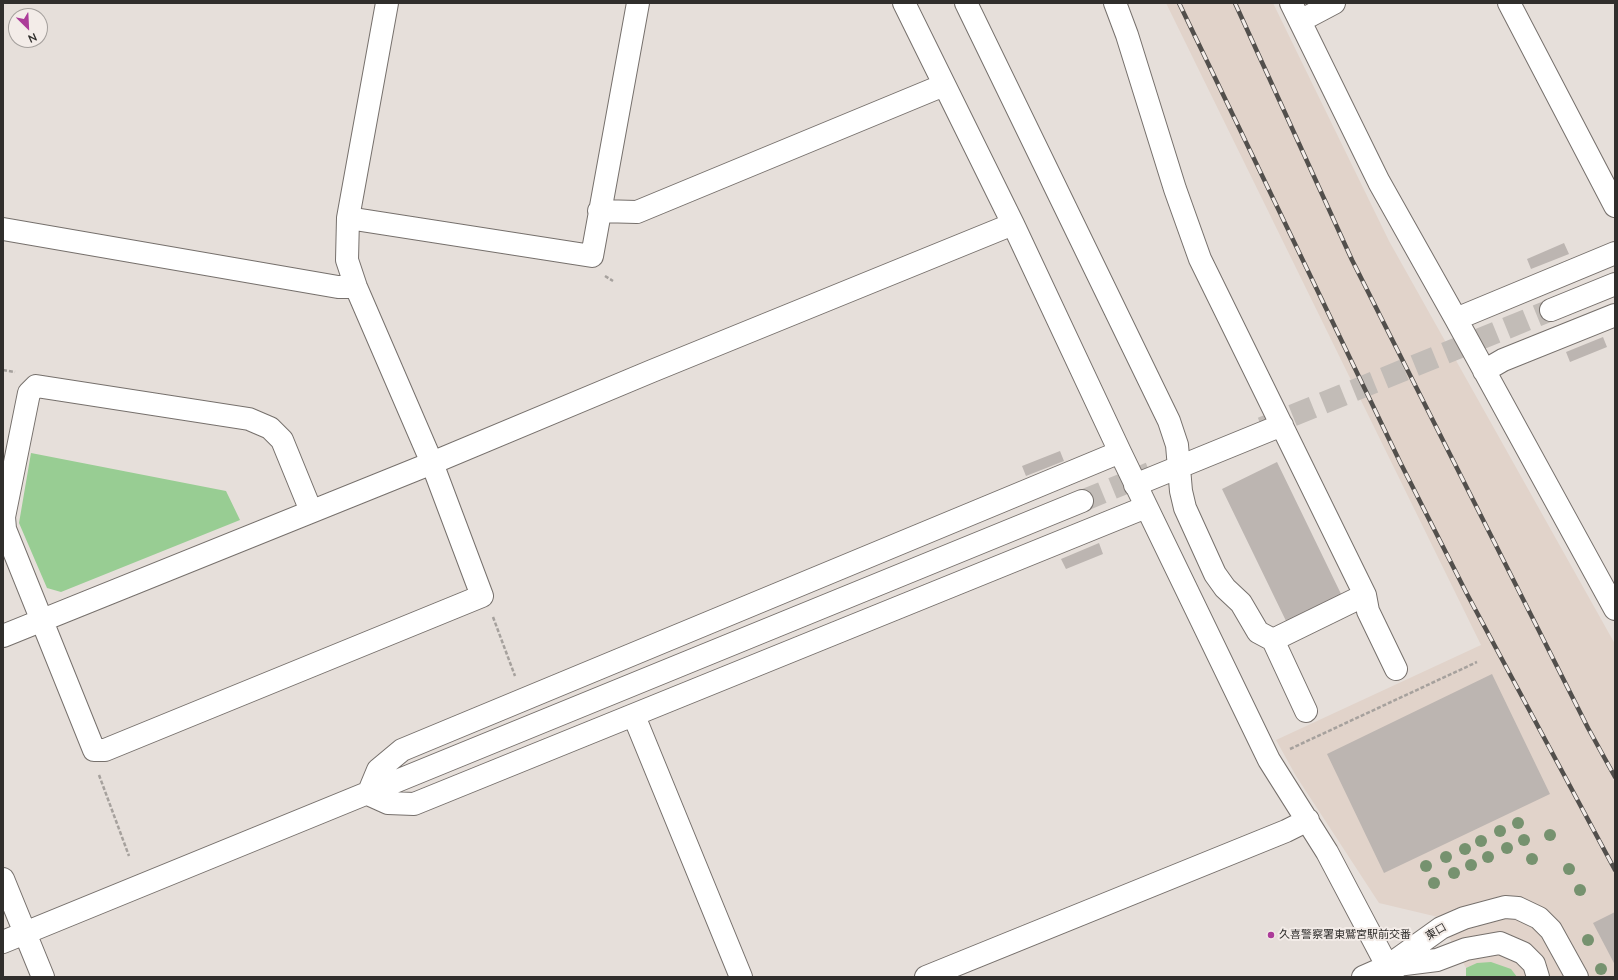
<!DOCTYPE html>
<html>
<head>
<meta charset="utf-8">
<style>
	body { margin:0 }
	#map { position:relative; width:1618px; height:980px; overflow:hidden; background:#e6dfda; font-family:Mulish,sans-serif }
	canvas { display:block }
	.frame { position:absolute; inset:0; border:4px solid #302e2c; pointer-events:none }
	.north { position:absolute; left:8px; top:8px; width:40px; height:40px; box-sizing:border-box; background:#f3ece8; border:1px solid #a5a09d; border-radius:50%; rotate:156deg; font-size:11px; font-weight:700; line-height:16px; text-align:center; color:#302e2c }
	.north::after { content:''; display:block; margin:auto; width:14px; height:18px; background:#ac3c99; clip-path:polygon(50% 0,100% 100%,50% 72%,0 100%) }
</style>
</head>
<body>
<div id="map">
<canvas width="1618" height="980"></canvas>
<div class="frame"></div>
<div class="north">N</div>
</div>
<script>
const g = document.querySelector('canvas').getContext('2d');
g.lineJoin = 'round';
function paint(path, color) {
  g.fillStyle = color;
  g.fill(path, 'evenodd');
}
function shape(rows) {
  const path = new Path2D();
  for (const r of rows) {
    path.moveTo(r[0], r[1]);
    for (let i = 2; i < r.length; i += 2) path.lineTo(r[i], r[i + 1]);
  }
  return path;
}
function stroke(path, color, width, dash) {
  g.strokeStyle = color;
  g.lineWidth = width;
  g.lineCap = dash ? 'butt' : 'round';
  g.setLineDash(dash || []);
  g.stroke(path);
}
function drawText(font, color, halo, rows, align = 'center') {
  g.font = font + ' Mulish,"Noto Sans JP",sans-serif';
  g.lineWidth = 4;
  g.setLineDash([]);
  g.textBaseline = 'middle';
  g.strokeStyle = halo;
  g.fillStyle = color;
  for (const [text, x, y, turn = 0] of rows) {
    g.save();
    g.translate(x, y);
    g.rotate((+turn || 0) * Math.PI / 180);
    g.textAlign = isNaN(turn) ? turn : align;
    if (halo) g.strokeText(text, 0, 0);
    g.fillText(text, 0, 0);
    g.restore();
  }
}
paint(shape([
	[1166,3,1273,3,1389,241,1615,644,1615,977,1466,977,1466,968,1438,917,1379,903,1296,776,1276,740,1481,645]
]), '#e1d3ca');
paint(shape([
	[31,453,226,491,240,520,61,592,47,588,19,523],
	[1491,962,1511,969,1517,977,1466,977,1466,968,1477,963]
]), '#98cd93');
paint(shape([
	[1564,243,1569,254,1531,269,1527,259],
	[1603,337,1607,347,1570,362,1566,352],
	[1060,451,1064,461,1026,476,1022,466],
	[1277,462,1342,596,1287,623,1222,489],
	[1099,543,1103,554,1066,569,1061,559],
	[1492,674,1550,794,1384,873,1327,754],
	[1615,912,1615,965,1593,923]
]), '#bcb5b1');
stroke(shape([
	[1262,428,1551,310],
	[1082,501,1150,473]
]), '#c2bcb7', 22, [22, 11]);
const minor = shape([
	[904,3,1013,224,1120,452,1269,760,1327,852,1393,977],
	[966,3,1169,421,1177,445,1181,491,1185,508,1215,574,1225,588,1241,603,1258,632,1273,640,1306,711],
	[1115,3,1127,35,1175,189,1200,259,1365,595,1368,611,1396,669],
	[1291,3,1379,182,1456,319,1615,609],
	[1509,3,1615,206],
	[1300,21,1334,3],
	[599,211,637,212,944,85],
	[348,218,592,256,638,3],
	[3,229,338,287,356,287],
	[1551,310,1615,284],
	[1456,319,1615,253],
	[1484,371,1503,360,1615,315],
	[1120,452,402,750,378,770,368,794,388,803,414,804,1146,507],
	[1135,485,1282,425],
	[311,511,282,440,270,428,249,419,36,386,29,393,4,517,5,529,94,750,105,750,482,596,432,463,356,287,347,260,348,218,387,3],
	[3,636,432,463,652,371,1013,224],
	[1273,640,1365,595],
	[634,716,741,977],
	[3,879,43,977],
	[3,942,1082,501],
	[1389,966,1437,960,1466,949,1500,943,1523,953,1534,964,1538,977],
	[926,977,1286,831,1308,820],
	[1363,977,1388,966,1441,928,1464,918,1505,907,1518,908,1539,918,1551,930,1577,977]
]);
stroke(minor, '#76706c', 24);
stroke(shape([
	[605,276,613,281],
	[3,370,15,372],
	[493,617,515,676],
	[1290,749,1477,662],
	[99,775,129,856]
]), '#a6a19d', 2.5, [4, 2]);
stroke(minor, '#fff', 22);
const rail = shape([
	[1179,3,1400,462,1467,594,1615,870],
	[1235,3,1352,260,1588,728,1615,777]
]);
stroke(rail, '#524f4c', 4.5);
stroke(rail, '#f3ece8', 3, [9]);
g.fillStyle = '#76926f';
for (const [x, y] of [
	[1518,823],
	[1500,831],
	[1550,835],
	[1524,840],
	[1481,841],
	[1507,848],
	[1465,849],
	[1446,857],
	[1488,857],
	[1532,859],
	[1471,865],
	[1426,866],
	[1569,869],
	[1454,873],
	[1434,883],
	[1580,890],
	[1588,940],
	[1601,969]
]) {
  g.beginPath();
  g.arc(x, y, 6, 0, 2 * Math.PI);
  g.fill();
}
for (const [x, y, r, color] of [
	[1271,935,4,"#ac3c99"]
]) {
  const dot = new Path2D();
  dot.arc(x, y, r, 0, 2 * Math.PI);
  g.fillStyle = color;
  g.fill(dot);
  stroke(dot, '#f3ece8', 1.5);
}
drawText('11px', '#302e2c', '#f3ece8', [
	["東口",1436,932,-30]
]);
drawText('11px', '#302e2c', '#f3ece8', [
	["久喜警察署東鷲宮駅前交番",1279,935]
], 'left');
</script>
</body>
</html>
